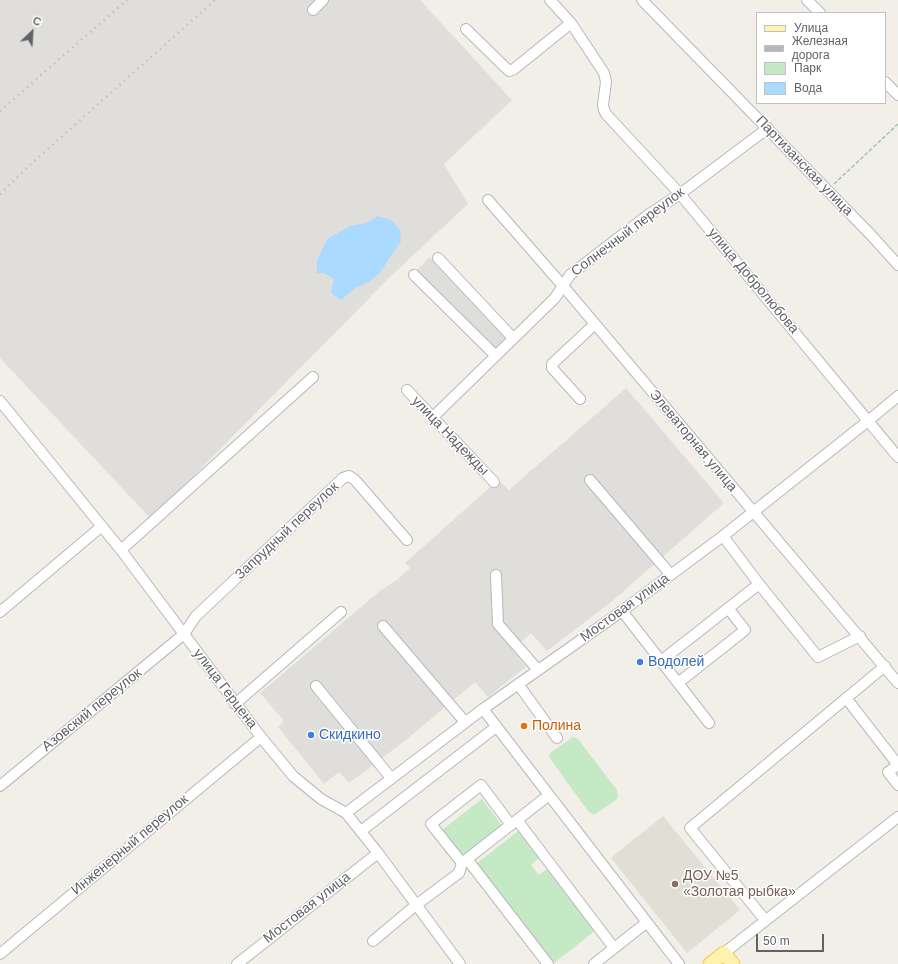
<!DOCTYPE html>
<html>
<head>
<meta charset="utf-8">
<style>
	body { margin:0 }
	#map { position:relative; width:898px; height:964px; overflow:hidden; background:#f1efe8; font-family:Arial,sans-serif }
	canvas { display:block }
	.legend { position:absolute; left:756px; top:12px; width:130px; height:92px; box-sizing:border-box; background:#fff; border:1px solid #bfc1c3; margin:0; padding:5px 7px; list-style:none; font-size:12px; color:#5f6368 }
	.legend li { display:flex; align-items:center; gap:8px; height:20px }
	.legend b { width:20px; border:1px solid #bfc1c3 }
	.north { position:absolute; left:12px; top:12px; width:40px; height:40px; -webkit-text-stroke:3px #fff; paint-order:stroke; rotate:25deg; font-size:11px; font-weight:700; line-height:16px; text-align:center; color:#5f6368 }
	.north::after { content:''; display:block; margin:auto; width:14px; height:18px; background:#5f6368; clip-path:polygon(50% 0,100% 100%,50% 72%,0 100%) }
	.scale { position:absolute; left:756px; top:934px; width:68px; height:18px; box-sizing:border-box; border:2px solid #5f6368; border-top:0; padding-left:5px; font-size:12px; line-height:14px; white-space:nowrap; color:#5f6368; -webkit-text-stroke:3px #fff; paint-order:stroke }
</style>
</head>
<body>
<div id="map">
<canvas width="898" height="964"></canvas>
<ul class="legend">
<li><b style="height:5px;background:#fff2af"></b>Улица</li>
<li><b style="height:5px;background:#b6b7b8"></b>Железная дорога</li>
<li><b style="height:11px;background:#c5e8c5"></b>Парк</li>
<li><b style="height:11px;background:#aadaff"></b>Вода</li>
</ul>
<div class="north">С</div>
<div class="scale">50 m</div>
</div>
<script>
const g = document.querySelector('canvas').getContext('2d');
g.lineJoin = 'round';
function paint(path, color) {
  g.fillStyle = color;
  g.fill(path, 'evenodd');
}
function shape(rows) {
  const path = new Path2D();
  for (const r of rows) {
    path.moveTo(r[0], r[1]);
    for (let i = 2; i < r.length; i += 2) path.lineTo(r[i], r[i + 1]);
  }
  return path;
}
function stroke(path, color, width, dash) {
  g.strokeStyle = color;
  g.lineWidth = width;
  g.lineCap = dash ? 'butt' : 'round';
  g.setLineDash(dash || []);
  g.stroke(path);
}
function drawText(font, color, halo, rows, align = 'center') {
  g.font = font + ' Arial,sans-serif';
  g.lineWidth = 3;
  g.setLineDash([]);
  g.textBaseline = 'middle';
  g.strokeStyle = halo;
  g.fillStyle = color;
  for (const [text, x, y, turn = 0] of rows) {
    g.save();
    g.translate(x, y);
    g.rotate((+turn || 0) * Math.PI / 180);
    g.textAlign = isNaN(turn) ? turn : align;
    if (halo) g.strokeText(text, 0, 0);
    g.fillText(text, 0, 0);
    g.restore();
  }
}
paint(shape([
	[0,0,420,0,512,100,444,164,468,204,392,275,151,519,0,358],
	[430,257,508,337,495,350,417,270],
	[626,388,724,503,611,602,547,651,531,633,512,650,526,667,488,697,475,682,406,740,349,783,339,772,324,784,278,727,284,721,260,693,381,590,397,580,410,568,405,563,498,480,509,490]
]), '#e0deda');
paint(shape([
	[663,816,740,910,687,953,611,858]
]), '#e1ded6');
paint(shape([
	[573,737,578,739,617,790,618,797,616,800,594,815,588,811,549,757,550,753],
	[482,799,503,827,464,858,442,830],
	[518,831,539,858,531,865,539,875,547,869,596,930,554,963,476,864]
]), '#c5e8c5');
paint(shape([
	[378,216,391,220,400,230,401,241,379,274,367,283,354,289,341,300,331,293,334,279,324,273,317,273,317,261,327,239,350,226,366,223]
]), '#aadaff');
const minor = shape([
	[550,0,571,23,604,73,606,82,603,105,604,110,606,114,680,194,898,457],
	[642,0,871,235,898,265],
	[807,0,820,13],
	[313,10,323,0],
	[466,29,509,71,514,69,571,23],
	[885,82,898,95],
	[488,200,563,286,898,683],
	[438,258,513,338],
	[414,275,495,355],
	[407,390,494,482],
	[580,399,552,368,552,364,595,324],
	[0,401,121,550,261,737,293,776,321,799,346,813,378,853,460,964],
	[433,417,555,298,570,275,648,215,680,194,768,128],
	[590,480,671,575],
	[723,536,759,584],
	[121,550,313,377],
	[496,575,498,624,538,670],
	[622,611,661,661,759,584,818,657,860,636],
	[0,612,102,526],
	[383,626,465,722],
	[661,661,709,723],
	[678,683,745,630,728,608],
	[518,684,557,738],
	[316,686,391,778],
	[846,698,898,765],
	[235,704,341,612],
	[898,765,888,772,898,785],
	[0,786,184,634,196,616,343,478,349,476,355,480,407,540],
	[549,795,679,964],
	[346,813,483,709,622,611,723,536,868,421,898,396],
	[517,820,614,948],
	[361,831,496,727],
	[467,859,548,964],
	[462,863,431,824,481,785,511,825],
	[765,920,690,828,885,666],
	[373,941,416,905,459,873,462,863,549,795,483,709],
	[724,953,898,817],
	[0,954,261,737],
	[237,964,378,853],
	[594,964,646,923]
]);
const major = shape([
	[710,964,724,953,733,964]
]);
stroke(minor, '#b5b8bc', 12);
stroke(major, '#f2c960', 15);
stroke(shape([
	[834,184,898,124]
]), '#9cc7a9', 1.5, [4, 2]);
stroke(minor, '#fff', 10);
stroke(major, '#fff2af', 13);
stroke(shape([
	[0,111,127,0],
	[0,194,31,164,215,0]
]), '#b6b7b8', 2.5, [1, 5]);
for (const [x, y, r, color] of [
	[640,662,4,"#3f7fe0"],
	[524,726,4,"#e8710a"],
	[311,735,4,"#3f7fe0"],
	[675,884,4,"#8d6e63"]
]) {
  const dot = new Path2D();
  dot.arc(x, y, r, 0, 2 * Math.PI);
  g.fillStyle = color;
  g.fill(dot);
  stroke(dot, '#fff', 1.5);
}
drawText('14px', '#5f6368', '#fff', [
	["Партизанская улица",804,166,46],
	["Солнечный переулок",628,232,-37],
	["улица Добролюбова",753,281,50],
	["улица Надежды",450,436,46],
	["Элеваторная улица",693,441,50],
	["Запрудный переулок",287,531,-43],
	["Мостовая улица",625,608,-36],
	["улица Герцена",225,689,53],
	["Азовский переулок",92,710,-39],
	["Инженерный переулок",130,845,-40],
	["Мостовая улица",307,908,-38]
]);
drawText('14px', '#366cbe', '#fff', [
	["Водолей",648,662],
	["Скидкино",319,735]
], 'left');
drawText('14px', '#c56008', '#fff', [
	["Полина",532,726]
], 'left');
drawText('14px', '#785e54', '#fff', [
	["ДОУ №5",683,876],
	["«Золотая рыбка»",683,892]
], 'left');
</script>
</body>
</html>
